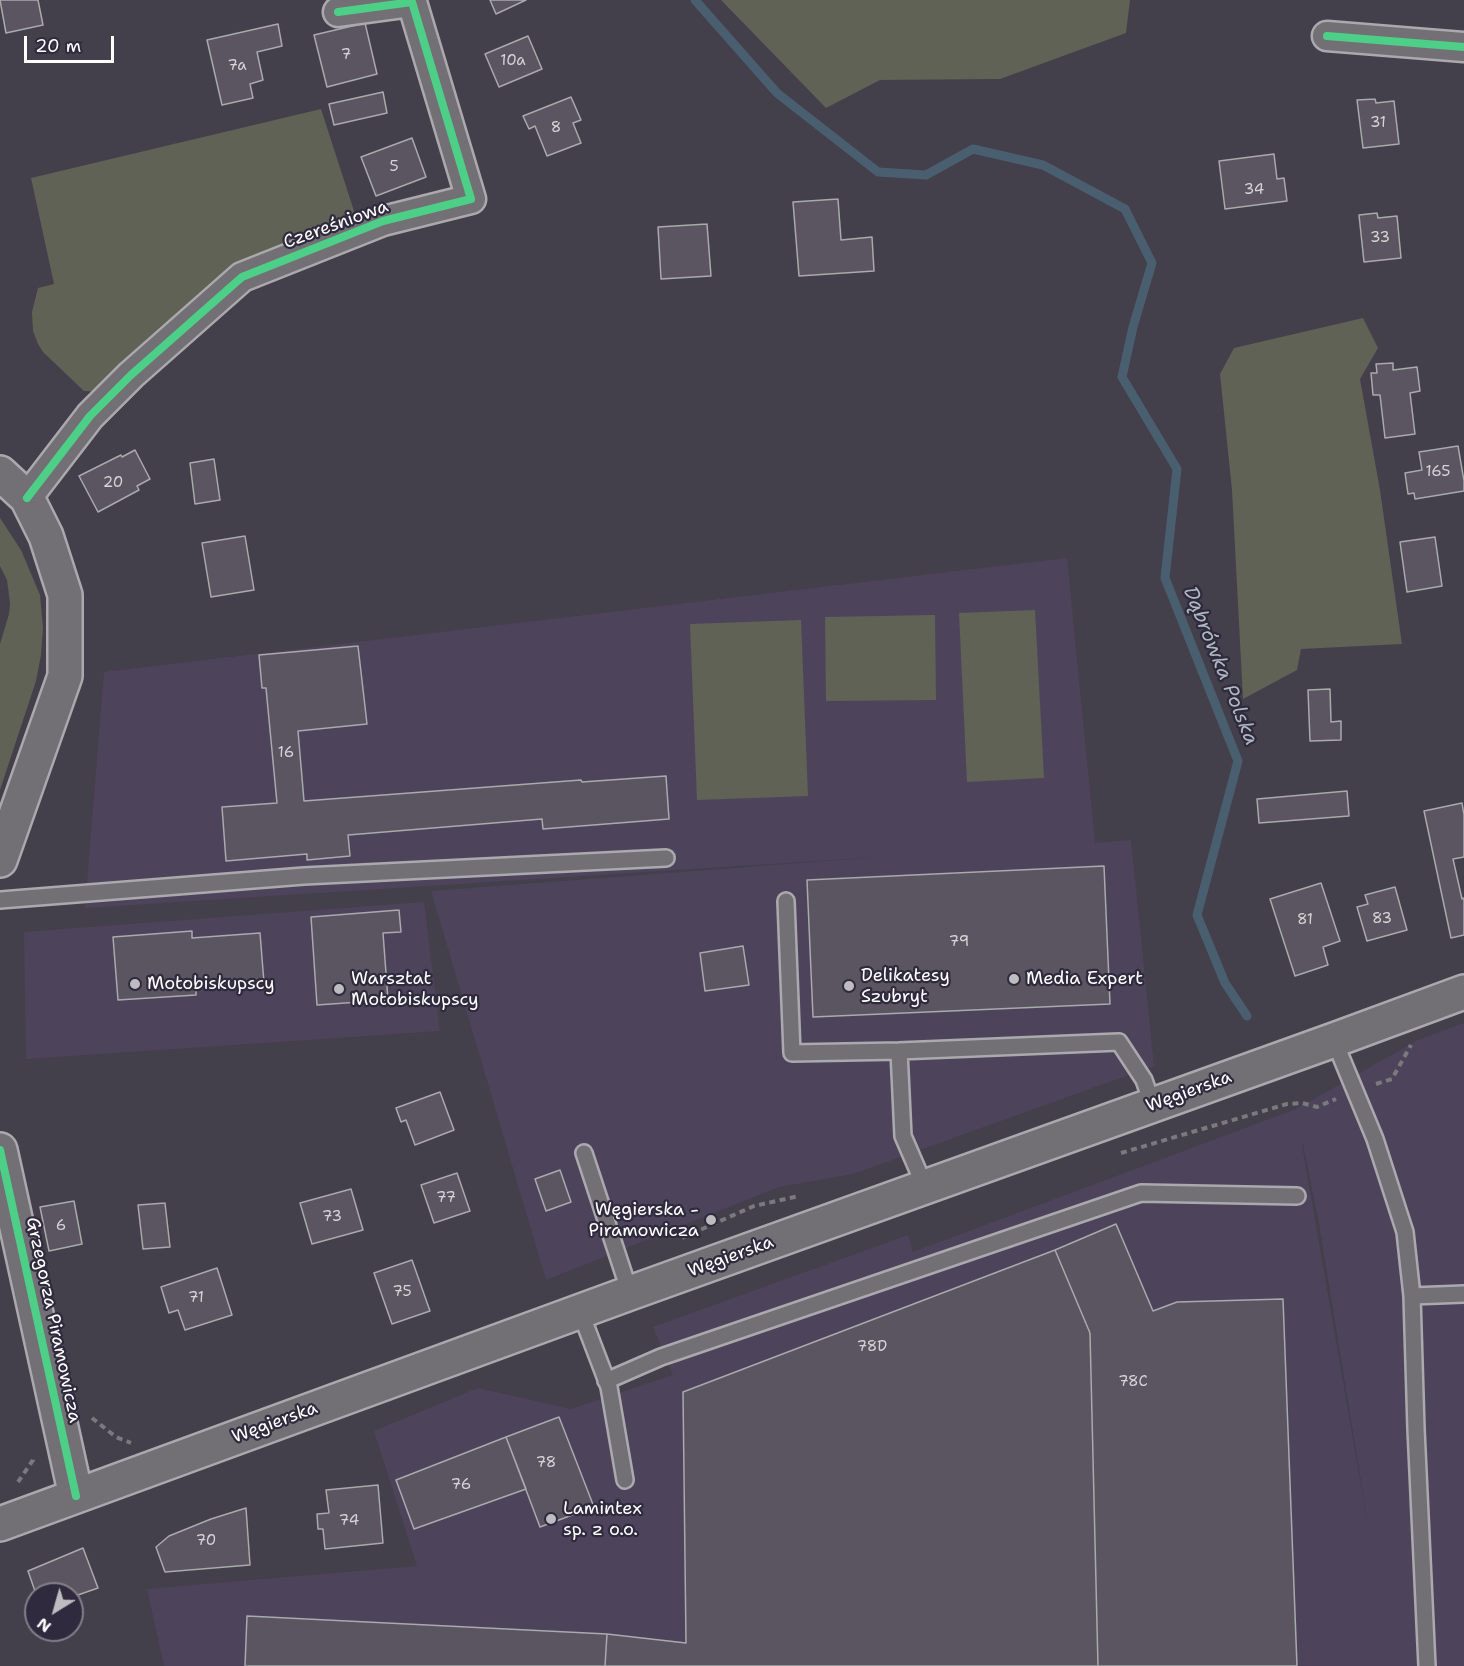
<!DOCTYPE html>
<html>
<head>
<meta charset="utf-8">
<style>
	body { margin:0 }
	#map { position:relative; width:1464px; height:1666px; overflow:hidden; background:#433f4b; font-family:"Shantell Sans",sans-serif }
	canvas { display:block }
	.north { position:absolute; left:24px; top:1582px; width:60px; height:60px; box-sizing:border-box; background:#2f2a3d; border:2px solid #827f8b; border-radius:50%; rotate:217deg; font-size:16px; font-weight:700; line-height:24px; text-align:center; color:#fff }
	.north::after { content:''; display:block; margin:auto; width:21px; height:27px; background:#bdbcc0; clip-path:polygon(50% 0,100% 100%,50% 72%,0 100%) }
	.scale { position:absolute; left:24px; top:36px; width:90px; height:27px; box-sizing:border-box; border:3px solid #fff; border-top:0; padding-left:8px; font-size:18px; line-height:21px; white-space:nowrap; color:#fff; -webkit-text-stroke:4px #2f2a3d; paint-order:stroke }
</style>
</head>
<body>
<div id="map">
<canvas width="1464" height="1666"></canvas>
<div class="north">N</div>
<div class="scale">20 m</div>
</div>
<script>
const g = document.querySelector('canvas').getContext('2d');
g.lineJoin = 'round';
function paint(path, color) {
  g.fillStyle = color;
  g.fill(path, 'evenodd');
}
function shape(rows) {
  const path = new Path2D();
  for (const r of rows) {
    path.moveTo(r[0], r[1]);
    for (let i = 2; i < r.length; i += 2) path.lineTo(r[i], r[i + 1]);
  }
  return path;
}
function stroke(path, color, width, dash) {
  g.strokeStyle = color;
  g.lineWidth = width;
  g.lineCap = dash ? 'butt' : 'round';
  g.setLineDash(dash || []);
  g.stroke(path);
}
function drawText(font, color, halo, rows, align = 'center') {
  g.font = font + ' "Shantell Sans",sans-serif';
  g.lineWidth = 4.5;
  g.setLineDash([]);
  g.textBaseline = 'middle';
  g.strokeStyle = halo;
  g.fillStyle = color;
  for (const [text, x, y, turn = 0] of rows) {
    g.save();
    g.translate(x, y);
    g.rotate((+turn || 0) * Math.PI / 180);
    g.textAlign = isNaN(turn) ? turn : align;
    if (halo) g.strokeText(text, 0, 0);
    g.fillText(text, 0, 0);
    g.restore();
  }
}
paint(shape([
	[1067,558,1095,843,1131,840,1154,1066,853,1174,779,1187,546,1280,431,891,879,857,85,908,104,672],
	[424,902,440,1031,26,1059,24,932],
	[1464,1023,1464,1666,164,1666,147,1589,417,1566,374,1431,478,1388,571,1409,673,1375,653,1327,908,1235,913,1252,1296,1109,1418,1040],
	[1303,1144,1319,1223,1371,1543,1302,1145]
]), '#4d445b');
paint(shape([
	[721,0,1130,0,1126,33,1000,79,880,80,826,108],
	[321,109,355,214,231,276,107,392,84,391,43,352,38,344,33,331,32,312,38,288,54,284,31,178],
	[1363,318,1378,348,1360,379,1380,490,1402,644,1301,649,1297,670,1243,699,1232,490,1220,374,1234,348],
	[0,518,21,550,40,595,43,628,41,655,36,681,0,790,0,644,9,614,10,603,7,580,0,566],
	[1035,610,1044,778,967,782,959,613],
	[935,615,936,700,826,701,825,617],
	[801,620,808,796,697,800,690,624]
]), '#606256');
stroke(shape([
	[695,0,777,93,878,172,926,175,973,149,1043,165,1125,209,1152,263,1133,327,1122,377,1177,469,1165,578,1238,761,1197,915,1225,983,1247,1016]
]), '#495f6f', 9);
const building = shape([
	[0,0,38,0,43,25,6,33,0,0],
	[490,0,526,0,496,14,490,0],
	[365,23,377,74,327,87,314,35,365,23],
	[278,24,282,46,257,52,263,80,250,84,253,98,222,105,207,40,278,24],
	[528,36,542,69,499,87,485,54,528,36],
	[383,92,387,113,334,125,329,104,383,92],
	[571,97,581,120,573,123,581,143,547,156,535,126,529,129,523,116,571,97],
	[1375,99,1376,103,1394,101,1399,144,1363,148,1357,100,1375,99],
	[412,138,426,177,376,196,361,157,412,138],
	[1274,154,1277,179,1284,178,1287,201,1225,209,1219,161,1274,154],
	[838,199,841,240,872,237,874,271,799,276,793,202,838,199],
	[1377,213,1378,218,1397,216,1401,258,1364,262,1359,215,1377,213],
	[707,224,711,276,661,279,658,227,707,224],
	[1393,363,1393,370,1417,367,1420,391,1410,393,1415,434,1385,438,1380,395,1373,395,1371,373,1377,373,1376,364,1393,363],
	[1458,446,1464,481,1464,491,1415,499,1414,493,1408,494,1405,473,1422,470,1419,452,1458,446],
	[135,450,150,479,137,486,139,490,98,512,79,476,121,455,122,457,135,450],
	[214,459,220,500,195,504,190,463,214,459],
	[245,536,254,590,211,597,202,543,245,536],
	[1435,537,1442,586,1407,592,1400,542,1435,537],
	[358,646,367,724,298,731,304,801,581,780,582,782,666,776,669,819,543,829,542,819,348,835,350,856,307,860,307,854,226,861,222,807,277,803,266,688,262,688,259,655,358,646],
	[1330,689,1331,722,1341,721,1341,740,1310,741,1308,690,1330,689],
	[1347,791,1349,816,1259,823,1257,799,1347,791],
	[1462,803,1464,815,1464,857,1453,859,1462,899,1464,898,1464,935,1451,938,1424,811,1462,803],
	[1104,866,1110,1004,813,1017,807,880,1104,866],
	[1321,883,1340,941,1323,947,1328,965,1295,976,1270,899,1321,883],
	[1395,887,1407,930,1367,941,1357,907,1368,904,1365,895,1395,887],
	[399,910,401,932,383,933,388,1000,317,1005,311,917,399,910],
	[192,931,192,938,260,933,264,983,196,988,196,995,118,1000,113,937,192,931],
	[743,946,749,985,705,991,700,953,743,946],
	[440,1092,454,1130,415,1145,406,1120,401,1122,396,1108,440,1092],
	[560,1170,571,1202,546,1211,535,1179,560,1170],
	[457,1173,470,1211,434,1223,421,1185,457,1173],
	[351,1189,363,1230,312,1244,300,1203,351,1189],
	[74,1201,82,1244,49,1251,40,1207,74,1201],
	[165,1203,170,1247,143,1249,138,1205,165,1203],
	[1116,1224,1153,1311,1177,1302,1283,1299,1297,1666,1098,1666,1090,1333,1055,1250,1116,1224],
	[1055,1250,1090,1333,1098,1666,605,1666,607,1634,686,1643,683,1392,1055,1250],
	[412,1260,430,1311,392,1324,374,1273,412,1260],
	[217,1268,232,1315,185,1330,178,1310,169,1313,161,1287,217,1268],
	[559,1417,594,1507,540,1527,506,1437,559,1417],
	[506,1437,526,1489,414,1529,396,1480,506,1437],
	[378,1485,383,1543,325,1549,323,1529,318,1529,317,1514,329,1513,326,1490,378,1485],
	[246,1508,250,1565,165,1572,156,1547,169,1536,211,1519,246,1508],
	[83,1548,98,1588,75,1596,77,1602,72,1604,72,1594,36,1594,28,1571,83,1548],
	[247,1616,607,1634,605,1666,245,1666,247,1616]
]);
paint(building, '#5a5560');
stroke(building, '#aaa9ae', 1.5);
const lane = shape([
	[0,900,304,876,666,858],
	[786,901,792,1053,899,1051],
	[1334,1040,1375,1139,1405,1232,1412,1296,1416,1429,1427,1666],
	[584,1153,630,1293],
	[925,1187,903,1136,899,1051,1119,1042,1144,1080,1153,1106],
	[1412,1296,1464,1294],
	[580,1311,609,1387,625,1480],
	[606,1381,661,1357,1141,1193,1297,1196]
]);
const street = shape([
	[1327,36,1464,47],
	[27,498,90,416,131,375,242,277,383,221,471,199,412,2,338,12]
]);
const secondary = shape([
	[0,473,27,498,46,536,65,595,65,676,0,860],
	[0,1150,76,1496],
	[0,1524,630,1293,1334,1040,1464,992]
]);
stroke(lane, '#aaa9ae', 20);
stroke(street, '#aaa9ae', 33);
stroke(secondary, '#aaa9ae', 38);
stroke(shape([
	[1376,1084,1392,1079,1411,1045],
	[1121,1153,1287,1104,1302,1103,1317,1107,1336,1099],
	[682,1238,754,1206,799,1196],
	[92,1418,116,1437,131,1443],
	[18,1482,33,1460,33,1456]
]), '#7a797e', 4, [6, 4.5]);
stroke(lane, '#727075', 15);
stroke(street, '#727075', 28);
stroke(secondary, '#727075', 33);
stroke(shape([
	[1327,36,1464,47],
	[27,498,90,416,131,375,242,277,383,221,471,199,412,2,338,12],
	[0,1150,76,1496]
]), '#4dcf88', 8);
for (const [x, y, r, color] of [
	[1014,979,6,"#bdbcc0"],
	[135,984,6,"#bdbcc0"],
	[849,986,6,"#bdbcc0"],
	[339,989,6,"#bdbcc0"],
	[711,1220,6,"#bdbcc0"],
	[551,1519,6,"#bdbcc0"]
]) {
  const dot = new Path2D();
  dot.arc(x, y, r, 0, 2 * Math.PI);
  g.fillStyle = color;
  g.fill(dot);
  stroke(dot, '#2f2a3d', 2);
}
drawText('15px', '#d6d4d7', null, [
	["7",346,55],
	["10a",513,61],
	["7a",237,66],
	["31",1378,123],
	["8",556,128],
	["5",394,167],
	["34",1254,190],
	["33",1380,238],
	["165",1438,472],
	["20",113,483],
	["16",286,753],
	["83",1382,919],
	["81",1305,920],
	["79",959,942],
	["77",446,1198],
	["73",332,1217],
	["6",61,1226],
	["75",402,1292],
	["71",196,1298],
	["78D",872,1347],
	["78C",1133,1382],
	["78",546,1463],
	["76",461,1485],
	["74",349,1521],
	["70",206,1541]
]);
drawText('18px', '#fff', '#2f2a3d', [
	["Czereśniowa",336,225,-20],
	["Węgierska",1189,1092,-20],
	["Węgierska",731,1257,-20],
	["Grzegorza Piramowicza",53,1320,78],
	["Węgierska",275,1423,-20]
]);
drawText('18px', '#fff', '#2f2a3d', [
	["Delikatesy",861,976],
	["Szubryt",861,997],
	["Warsztat",351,979],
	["Motobiskupscy",351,1000],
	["Media Expert",1026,979],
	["Motobiskupscy",147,984],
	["Węgierska -",699,1210,"right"],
	["Piramowicza",699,1231,"right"],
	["Lamintex",563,1509],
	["sp. z o.o.",563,1530]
], 'left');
drawText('italic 20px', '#aeb8c0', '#2f2a3d', [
	["Dąbrówka Polska",1220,666,68]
]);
</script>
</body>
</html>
